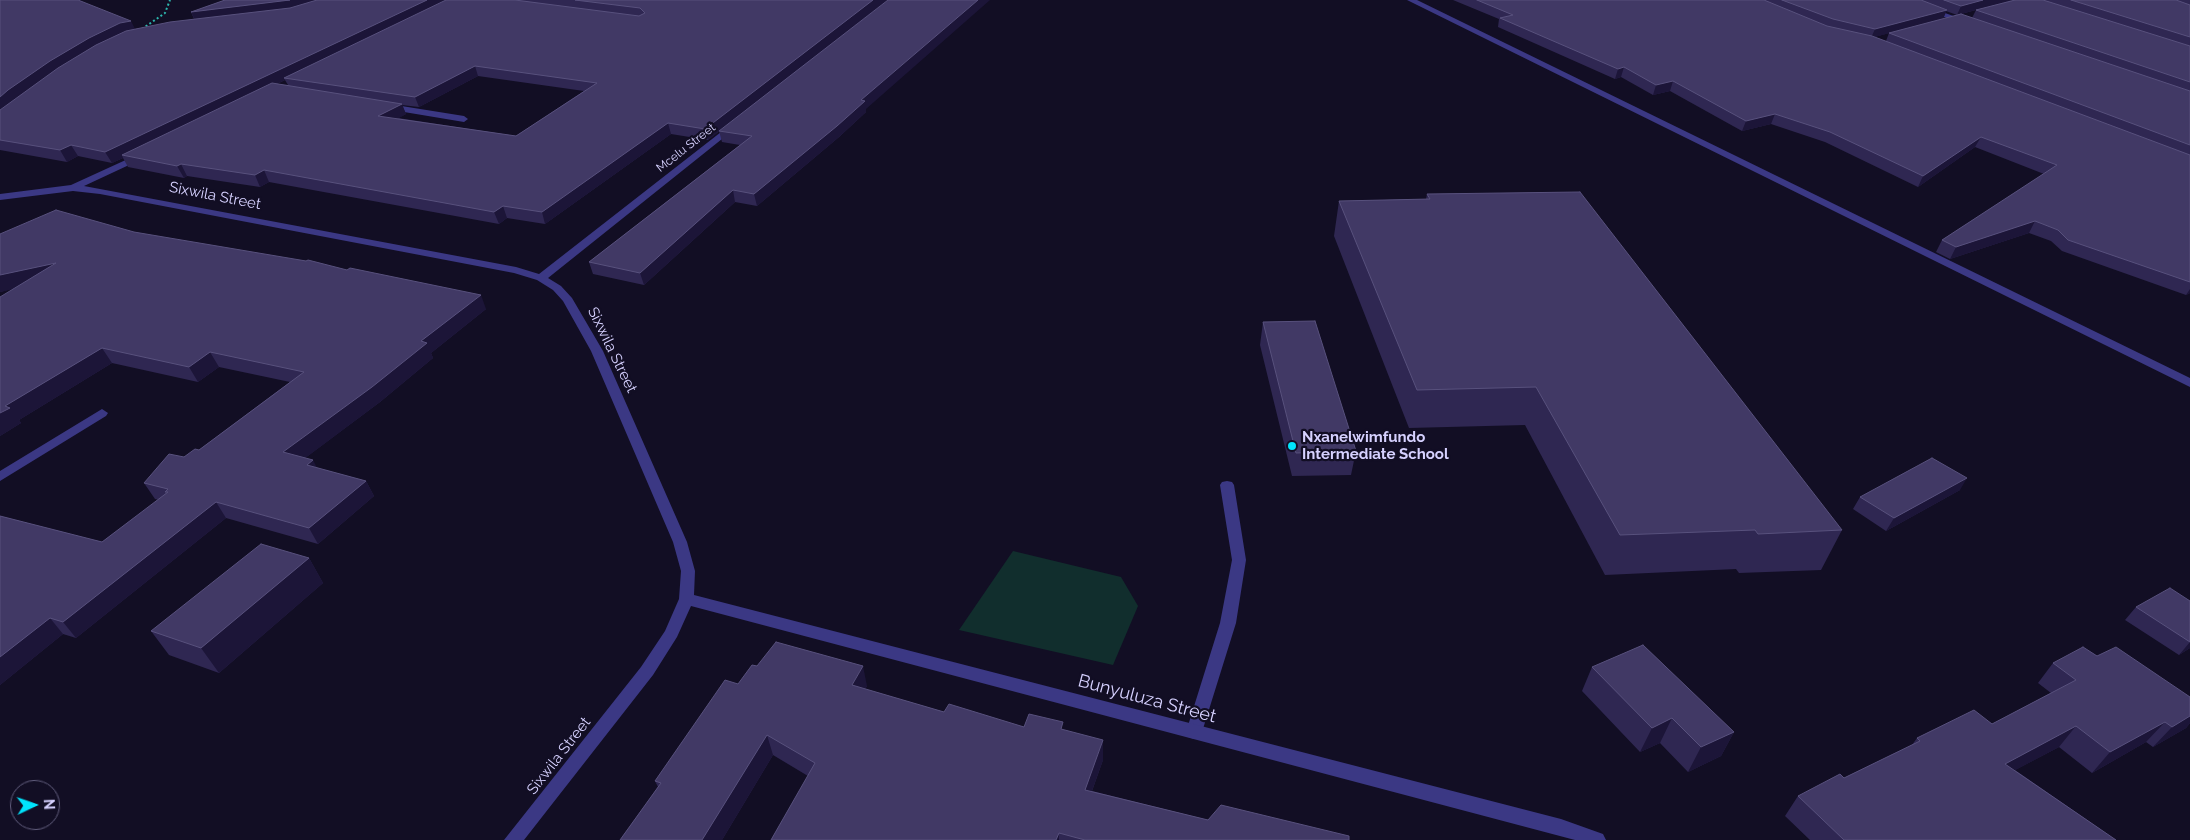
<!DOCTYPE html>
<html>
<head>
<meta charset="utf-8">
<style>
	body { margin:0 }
	#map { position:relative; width:2190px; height:840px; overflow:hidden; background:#120e24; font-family:Raleway,sans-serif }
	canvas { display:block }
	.north { position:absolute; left:10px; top:780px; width:50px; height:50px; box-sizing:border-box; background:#120e24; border:1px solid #605c7c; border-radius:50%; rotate:87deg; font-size:14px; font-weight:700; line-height:20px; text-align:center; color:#d6d1ff }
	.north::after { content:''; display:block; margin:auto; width:18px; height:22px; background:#00e4fc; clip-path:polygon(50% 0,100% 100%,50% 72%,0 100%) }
</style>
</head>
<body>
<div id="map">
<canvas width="2190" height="840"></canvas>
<div class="north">N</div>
</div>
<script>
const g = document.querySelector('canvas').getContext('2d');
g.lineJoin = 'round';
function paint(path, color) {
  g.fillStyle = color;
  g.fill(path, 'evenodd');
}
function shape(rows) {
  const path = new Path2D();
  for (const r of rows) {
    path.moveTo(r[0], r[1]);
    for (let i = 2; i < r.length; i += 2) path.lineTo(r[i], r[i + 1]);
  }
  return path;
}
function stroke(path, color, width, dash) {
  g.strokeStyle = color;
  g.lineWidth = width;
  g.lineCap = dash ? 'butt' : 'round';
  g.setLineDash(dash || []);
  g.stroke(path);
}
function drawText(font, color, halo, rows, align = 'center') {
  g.font = font + ' Raleway,sans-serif';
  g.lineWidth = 4.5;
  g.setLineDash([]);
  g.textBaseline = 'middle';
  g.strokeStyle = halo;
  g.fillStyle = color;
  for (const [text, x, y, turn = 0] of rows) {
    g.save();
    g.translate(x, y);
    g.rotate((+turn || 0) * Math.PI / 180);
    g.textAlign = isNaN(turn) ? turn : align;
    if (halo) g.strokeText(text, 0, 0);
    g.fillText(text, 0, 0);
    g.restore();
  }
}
paint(shape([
	[1013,551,1121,577,1138,606,1113,665,959,630]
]), '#112e2d');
stroke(shape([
	[142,29,165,13,170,0]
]), '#2db7ae', 2, [2, 2.5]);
paint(shape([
	[1407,0,1417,0,2190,378,2190,387,1407,0],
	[389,104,464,116,468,119,464,122,386,109,385,107,389,104],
	[102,409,108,413,106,416,0,481,0,471,102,409],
	[1227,481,1232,482,1234,485,1246,560,1236,623,1202,732,1200,737,1194,739,1188,737,1186,732,1220,623,1232,560,1220,485,1222,482,1227,481]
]), '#3b3884');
paint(shape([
	[1898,0,1909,0,1970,22,1963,24,1898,0],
	[730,125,737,127,548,278,561,286,572,298,603,351,687,542,695,571,694,595,1561,819,1603,834,1606,840,1575,840,691,606,677,637,653,675,524,840,504,840,641,667,665,631,679,599,681,571,673,542,591,351,563,301,553,290,537,280,514,273,100,194,73,191,0,200,0,194,71,185,141,153,146,156,144,158,84,186,516,267,539,274,730,125]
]), '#3b3884');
paint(shape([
	[0,0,135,29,194,19,191,12,225,0,887,0,708,140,671,134,545,224,507,218,499,224,269,182,260,187,187,176,184,178,128,167,123,158,112,163,78,156,67,162,0,150],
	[478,76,584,91,516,136,398,118,406,114,402,105,419,107],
	[285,80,288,85,277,84],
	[1453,0,2013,0,1961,14,1972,18,1976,10,2015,0,2190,0,2190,293,2186,295,2062,251,2051,241,2029,233,1950,259,1936,252,1942,240,2044,174,1975,147,1918,187,1825,142,1771,124,1742,131,1670,91,1653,95,1621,77,1615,79,1498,27,1499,19],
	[1946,11,1957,15,1943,19],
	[1889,33,1886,41,1874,37],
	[866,109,866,112,839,137,757,206,735,202,644,285,593,274,589,262,740,145,722,142,719,131],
	[1427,194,1842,530,1821,570,1739,573,1736,569,1605,575,1525,425,1409,428,1334,236,1339,201,1426,199],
	[134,232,486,309,431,353,433,358,380,402,305,458,317,468,366,481,374,496,318,544,226,518,76,638,63,634,0,685,0,516,102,542,159,500,155,499,144,483,184,457,199,450,290,382,219,367,198,382,112,363,19,420,21,423,0,436,15,288,0,292,0,234],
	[1263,322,1356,451,1351,475,1292,476,1260,345],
	[1960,490,1886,531,1853,509,1860,497],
	[309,558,323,583,219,673,169,655,151,631],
	[2190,601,2190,648,2179,655,2125,620,2136,607],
	[2097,656,2190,697,2190,723,2186,728,2153,747,2146,742,2092,773,2059,747,2015,770,2116,840,1810,840,1785,816,1798,796,1844,778,1912,745,1917,738,1992,724,2051,693,2038,683,2053,663],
	[757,666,867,686,865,689,944,712,1024,727,1063,730,1103,760,1092,791,1208,820,1349,840,771,840,808,776,773,755,722,840,620,840,658,787,655,781,738,684],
	[1592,667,1734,732,1721,756,1688,772,1660,743,1640,752,1582,691]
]), '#2f2752');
paint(shape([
	[290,0,328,0,293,10,196,22,191,12],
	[427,0,451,0,284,78,285,80,127,156,122,155,123,158,112,163,105,152],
	[873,0,887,0,708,140,705,129],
	[978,0,990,0,866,109,866,112,839,137,757,206,754,194,861,100],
	[1983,0,2013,0,1957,15,1961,6],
	[1947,10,1943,19,1871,38,1875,29],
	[131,21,136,31,0,114,0,97,8,90,50,61,89,38,120,23],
	[475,66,478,76,419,107,415,97],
	[1624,67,1621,77,1615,79,1618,69],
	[1673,81,1670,91,1653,95,1656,85],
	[402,104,406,114,383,127,378,116],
	[1775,114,1771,124,1742,131,1746,121],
	[668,123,671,134,545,224,542,212],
	[1981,137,1975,147,1918,187,1923,176],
	[71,145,78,156,67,162,60,150],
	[181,164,187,176,184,178,177,166],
	[264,170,269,182,260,187,255,175],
	[733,190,735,202,644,285,640,273],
	[503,206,507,218,499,224,494,212],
	[2035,221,2029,233,1950,259,1956,247],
	[56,263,65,278,0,292,0,275],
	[2190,289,2190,293,2186,295],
	[481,295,486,309,431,353,433,358,380,402,292,468,283,452,421,341],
	[102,348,112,363,19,420,21,423,0,436,0,413,5,406],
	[210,352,219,367,198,382,189,367],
	[313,460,321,476,307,465],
	[1967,478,1960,490,1886,531,1894,518],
	[366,481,374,496,318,544,309,528],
	[216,502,226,518,76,638,63,622],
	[309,558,323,583,219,673,201,648],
	[50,618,63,634,0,685,0,657],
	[2190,642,2190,648,2179,655],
	[863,666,867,686,856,705,852,685],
	[2190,716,2190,723,2186,728,2153,747,2172,727],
	[1672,718,1660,743,1640,752,1652,728],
	[2165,722,2146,742,2092,773,2110,752],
	[2076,726,2059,747,1989,784,2005,764],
	[1734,732,1721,756,1688,772,1701,747],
	[767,735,773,755,722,840,702,840],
	[1103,740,1103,760,1085,810,1085,790],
	[1059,833,1059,840,1056,840]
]), '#1c1538');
const building = shape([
	[0,0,78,0,131,21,120,23,89,38,50,61,8,90,0,97,0,0],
	[225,0,290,0,191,12,225,0],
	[317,0,427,0,105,152,71,145,60,150,0,140,0,110,58,68,96,45,126,31,170,22,290,8,317,0],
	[446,0,515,0,639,16,645,13,640,8,575,0,873,0,705,129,668,123,542,212,503,206,494,212,264,170,255,175,181,164,177,166,122,155,272,83,402,104,378,116,516,136,597,83,475,66,415,97,284,78,446,0],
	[888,0,978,0,861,100,865,101,837,126,754,194,733,190,640,273,589,262,752,136,719,131,888,0],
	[1477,0,1764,0,1827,26,1872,36,2190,155,2190,282,2068,240,2058,230,2035,221,1956,247,1942,240,2057,165,1981,137,1923,176,1830,132,1775,114,1746,121,1673,81,1656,85,1624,67,1618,69,1500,18,1513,15,1477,0],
	[1782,0,1921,0,1947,10,1875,29,1833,19,1782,0],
	[1944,0,1983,0,1961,6,1944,0],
	[2015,0,2043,0,2190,46,2190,82,1976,10,2015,0],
	[2071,0,2176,0,2190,5,2190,37,2071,0],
	[1961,14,2190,91,2190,145,1889,33,1961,14],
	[1580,192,1842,530,1758,534,1755,530,1620,535,1536,387,1417,390,1339,201,1430,199,1427,194,1580,192],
	[56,210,134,232,306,261,308,260,347,270,350,268,481,295,421,341,427,343,372,387,283,452,313,460,307,465,366,481,309,528,216,502,63,622,50,618,0,657,0,516,102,542,168,492,165,492,168,489,144,483,169,454,184,457,195,449,199,450,304,372,210,352,189,367,102,348,5,406,10,408,0,413,0,297,56,263,0,275,0,234,56,210],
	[1315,321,1356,451,1296,453,1263,322,1315,321],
	[1932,458,1967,478,1894,518,1860,497,1932,458],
	[261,544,309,558,201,648,151,631,261,544],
	[2170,588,2190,601,2190,642,2136,607,2170,588],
	[776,642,863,666,852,685,944,712,949,704,1024,727,1029,714,1063,722,1061,729,1103,740,1085,790,1208,820,1221,805,1349,836,1349,840,1085,840,1059,833,1056,840,771,840,815,763,767,735,702,840,620,840,661,783,655,781,725,680,738,684,752,665,757,666,776,642],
	[1643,645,1734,732,1701,747,1672,718,1652,728,1592,667,1643,645],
	[2083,647,2097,656,2116,647,2190,697,2190,716,2172,727,2165,722,2110,752,2076,726,2005,764,2116,840,1844,840,1798,796,1840,774,1844,778,1920,741,1917,738,1974,710,1992,724,2076,680,2053,663,2083,647]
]);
paint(building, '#413965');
stroke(building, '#58517d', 1);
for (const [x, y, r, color] of [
	[1292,446,5,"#00e4fc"]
]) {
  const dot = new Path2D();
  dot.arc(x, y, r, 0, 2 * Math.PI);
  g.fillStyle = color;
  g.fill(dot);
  stroke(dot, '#120e24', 2);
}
drawText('12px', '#d6d1ff', '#120e24', [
	["Mcelu Street",686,148,-38]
]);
drawText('15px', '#d6d1ff', '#120e24', [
	["Sixwila Street",215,196,11],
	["Sixwila Street",612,350,64],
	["Sixwila Street",559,756,-52]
]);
drawText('bold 15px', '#d6d1ff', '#120e24', [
	["Nxanelwimfundo",1302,437],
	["Intermediate School",1302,454]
], 'left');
drawText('18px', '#d6d1ff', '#120e24', [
	["Bunyuluza Street",1147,699,15]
]);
</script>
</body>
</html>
